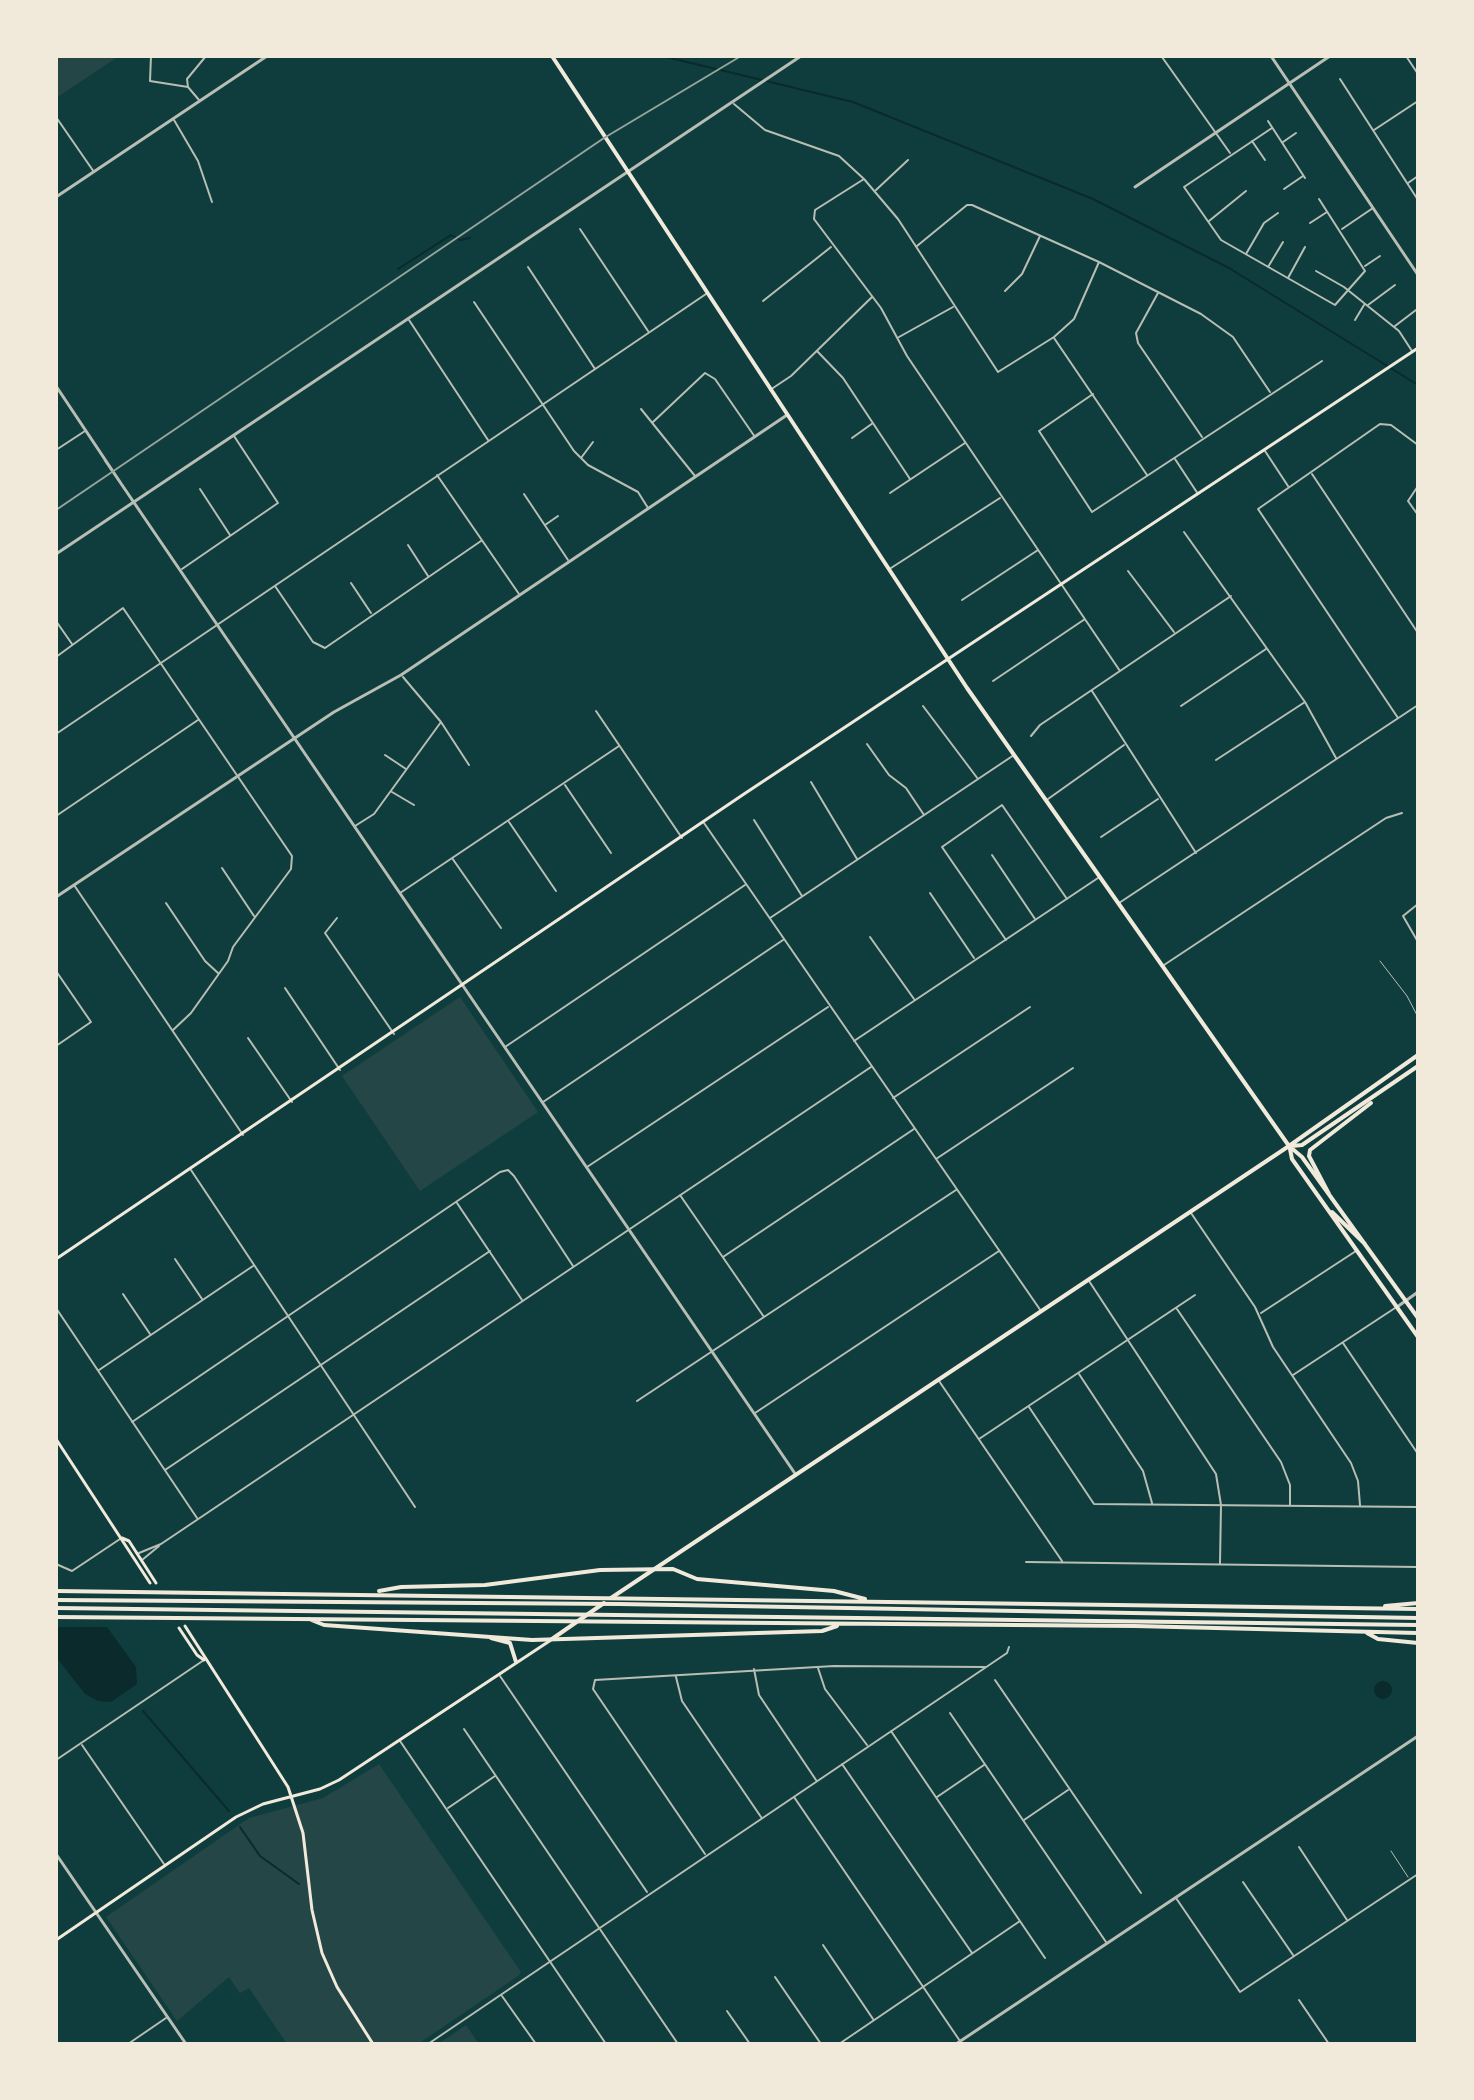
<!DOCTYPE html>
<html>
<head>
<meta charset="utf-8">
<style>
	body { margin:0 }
	#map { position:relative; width:1474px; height:2100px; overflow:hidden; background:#0f3d3e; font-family:"Public Sans",sans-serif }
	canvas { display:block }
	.frame { position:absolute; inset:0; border:58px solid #f1e9da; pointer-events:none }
</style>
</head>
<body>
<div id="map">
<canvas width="1474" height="2100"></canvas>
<div class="frame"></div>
</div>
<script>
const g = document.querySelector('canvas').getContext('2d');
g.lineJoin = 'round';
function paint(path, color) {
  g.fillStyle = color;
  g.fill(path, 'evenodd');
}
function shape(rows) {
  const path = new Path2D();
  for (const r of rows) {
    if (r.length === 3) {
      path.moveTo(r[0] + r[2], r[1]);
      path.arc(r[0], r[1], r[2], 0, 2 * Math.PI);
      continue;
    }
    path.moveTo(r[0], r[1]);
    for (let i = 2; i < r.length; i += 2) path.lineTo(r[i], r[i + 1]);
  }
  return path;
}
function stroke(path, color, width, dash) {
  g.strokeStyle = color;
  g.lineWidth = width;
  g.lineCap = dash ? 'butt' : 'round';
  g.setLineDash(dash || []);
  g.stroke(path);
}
paint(shape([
	[56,56,119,56,56,98],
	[460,997,538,1112,420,1191,342,1076],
	[379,1764,521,1972,518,1976,418,2044,287,2044,249,1988,240,1993,229,1977,177,2021,106,1917,249,1818,323,1798],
	[466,2025,479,2044,438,2044]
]), '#244646');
paint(shape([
	[56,1627,107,1627,136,1667,137,1684,111,1702,98,1701,85,1694,56,1657],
	[1383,1690,9]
]), '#0a2a2b');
stroke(shape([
	[662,56,853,102,1093,199,1229,268,1418,385],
	[398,269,451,235,460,240,470,238],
	[143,1711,229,1811],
	[240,1827,260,1856,299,1884]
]), '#0a2a2b', 2);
stroke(shape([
	[1380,961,1407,996,1418,1017],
	[1391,1851,1408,1877]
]), '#b8beb3', 1);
stroke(shape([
	[151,56,150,81,188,87],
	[1406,56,1418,74],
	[1162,57,1230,153],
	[1340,79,1418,200],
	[199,100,188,87,187,79,206,56],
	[734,104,765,130,839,156,864,179,898,219,998,372,1054,337,1074,319,1099,262],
	[56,117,94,172],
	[174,120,198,161,212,202],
	[1268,121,1305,178],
	[1272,128,1184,187,1221,240,1335,305,1365,271,1319,199],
	[1374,130,1418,101],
	[1252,141,1265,160],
	[1283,142,1296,133],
	[864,179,815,210,814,219,881,308,907,356,1120,671],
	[1408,183,1418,176],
	[1284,189,1303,176],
	[876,190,908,160],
	[1209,221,1246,191],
	[1310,223,1327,212],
	[580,229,648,331],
	[1342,229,1373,208],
	[917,246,967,205,972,205,1099,262,1201,314,1233,337,1270,392],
	[1246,254,1264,223,1278,213],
	[1365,266,1380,256],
	[528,267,595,369],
	[1268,267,1283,242],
	[1316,271,1344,287,1399,331,1412,351],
	[1288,278,1305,247],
	[1005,291,1022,274,1040,236],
	[1158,293,1136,333,1138,343,1202,437],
	[763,301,831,247],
	[474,302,574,451,588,465,638,492,648,508],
	[1368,305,1395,285],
	[409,320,488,440],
	[1355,320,1364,305],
	[1395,326,1416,310],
	[899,337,953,307],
	[1054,338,1147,475],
	[817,351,843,378,910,479],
	[770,390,791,376,872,297],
	[1093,394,1039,431,1092,512,1322,361],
	[641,409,695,476],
	[653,422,705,373,715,379,755,437],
	[852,438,873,423],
	[56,450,85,431],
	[1265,451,1288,486],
	[581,458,593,442],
	[1175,459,1198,494],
	[1312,474,1418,633],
	[437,475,519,594],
	[1418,486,1408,501,1418,515],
	[200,489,230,535],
	[890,493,965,443],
	[524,494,568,560],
	[545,525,558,516],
	[1184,532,1305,702,1336,758],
	[408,545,428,576],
	[891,568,1000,498],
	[182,569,278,503,234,436],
	[1128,571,1174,632],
	[351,583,371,613],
	[275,586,313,642,325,648,481,541],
	[962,600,1038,550],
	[56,621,72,644],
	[56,657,123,608,292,856,291,869,233,947,228,961,191,1013,173,1030],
	[403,677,441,722,469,765],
	[993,681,1085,619],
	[1092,691,1196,853],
	[923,706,978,779],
	[1181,706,1266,649],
	[596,711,682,838],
	[1398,718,1258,509,1380,424,1391,425,1418,445],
	[56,734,706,294],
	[1031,736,1040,725,1231,596],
	[867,744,889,775,906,788,924,815],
	[385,755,406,769],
	[1216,760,1305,702],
	[811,782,857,859],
	[565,785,611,853],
	[392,792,414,805],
	[1048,799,1124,745],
	[56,816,198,720],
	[754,820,802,896],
	[509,822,556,891],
	[704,823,1041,1311],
	[355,826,374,814,441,722],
	[1101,837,1158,799],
	[992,855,1035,919],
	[452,858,501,928],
	[222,868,254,916],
	[74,885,243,1135],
	[400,893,619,746],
	[930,893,974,958],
	[166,903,205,961,218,973],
	[1119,903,1418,705],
	[1418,904,1403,916,1418,942],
	[337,918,325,933,394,1034],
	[770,918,1014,755],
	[870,937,914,999],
	[1006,940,942,847,1002,805,1067,899],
	[1164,965,1386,818,1402,813],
	[56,971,91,1022,56,1046],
	[285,988,340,1070],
	[248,1038,292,1102],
	[854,1041,1098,878],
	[505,1047,745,885],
	[893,1098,1030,1007],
	[543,1102,783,940],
	[936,1159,1073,1068],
	[587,1167,828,1007],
	[191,1170,415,1507],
	[680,1195,764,1317],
	[457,1203,522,1300],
	[1191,1213,1255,1307,1273,1347,1351,1463,1358,1481,1360,1505],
	[723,1257,914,1129],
	[175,1259,202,1299],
	[1089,1281,1216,1474,1221,1505,1220,1563],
	[123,1294,150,1334],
	[56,1308,197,1518],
	[1177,1309,1281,1462,1290,1485,1290,1505],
	[1261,1313,1356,1251],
	[1343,1343,1418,1454],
	[99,1370,253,1266],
	[1079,1374,1143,1471,1152,1503],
	[1293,1375,1395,1308],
	[939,1381,1062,1561],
	[637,1401,956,1190],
	[1029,1407,1094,1504,1418,1507],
	[755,1413,999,1251],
	[132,1422,500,1172,508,1170,514,1176,573,1266],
	[979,1439,1195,1295],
	[165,1470,490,1251],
	[139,1553,161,1544,871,1067],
	[142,1560,159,1546],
	[1026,1562,1418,1567],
	[56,1564,72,1571,120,1539],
	[818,1668,825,1689,867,1745],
	[754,1669,759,1695,816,1780],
	[500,1676,647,1892],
	[676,1677,682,1701,761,1817],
	[995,1680,1141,1893],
	[950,1713,1106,1942],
	[464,1729,678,2044],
	[891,1731,1045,1958],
	[400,1741,606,2044],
	[82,1745,164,1864],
	[56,1760,204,1660],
	[842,1764,972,1953],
	[794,1797,962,2044],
	[937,1797,984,1765],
	[448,1808,495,1776],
	[1024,1820,1068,1790],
	[1299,1847,1347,1920],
	[705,1854,593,1689,595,1680,834,1666,985,1667],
	[1243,1882,1293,1955],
	[1176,1898,1240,1992,1418,1874],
	[823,1945,873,2019],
	[775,1977,821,2044],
	[502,1996,536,2044],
	[1299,2000,1329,2044],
	[727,2011,750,2044],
	[128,2044,166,2018],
	[428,2044,1007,1653,1009,1647],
	[839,2044,1020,1921]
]), '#b8beb3', 2);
stroke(shape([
	[1271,56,1418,275],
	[1135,187,1330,56],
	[56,197,267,56],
	[56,386,120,482],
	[105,460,796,1475],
	[56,554,801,56],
	[56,897,334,712,401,675,787,415],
	[1397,1307,1418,1292],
	[56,1854,186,2044],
	[956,2044,1418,1736]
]), '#b8beb3', 3);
stroke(shape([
	[56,1259,744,794,1418,348],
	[56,1439,150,1583],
	[122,1538,129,1541,156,1583],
	[185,1626,288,1787,303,1833,312,1910,322,1953,337,1987,373,2044],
	[179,1628,197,1655,204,1660],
	[56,1940,236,1817,263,1804,320,1789,339,1780,551,1640]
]), '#f1e9da', 3);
stroke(shape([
	[552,56,967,688,1289,1146,1302,1157,1418,1318],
	[1292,1146,1302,1145,1418,1066],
	[1290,1149,1292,1159,1418,1337],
	[1329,1194,1309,1156,1310,1150,1371,1103],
	[1332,1212,1365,1244],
	[611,1598,1289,1146,1418,1055],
	[552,1639,604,1603]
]), '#f1e9da', 4);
stroke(shape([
	[56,1591,1418,1609],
	[379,1591,401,1587,485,1585,600,1570,673,1569,697,1579,834,1591,865,1599],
	[56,1600,619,1604,1418,1618],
	[1385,1606,1418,1603],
	[56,1608,1418,1625],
	[56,1617,1135,1626,1418,1633],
	[309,1619,324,1625,532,1640,822,1631,837,1626],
	[1367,1633,1378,1639,1418,1643],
	[491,1638,510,1643,516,1662]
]), '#f1e9da', 4);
stroke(shape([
	[56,510,604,138,741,56]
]), '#97a49c', 2);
</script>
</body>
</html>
